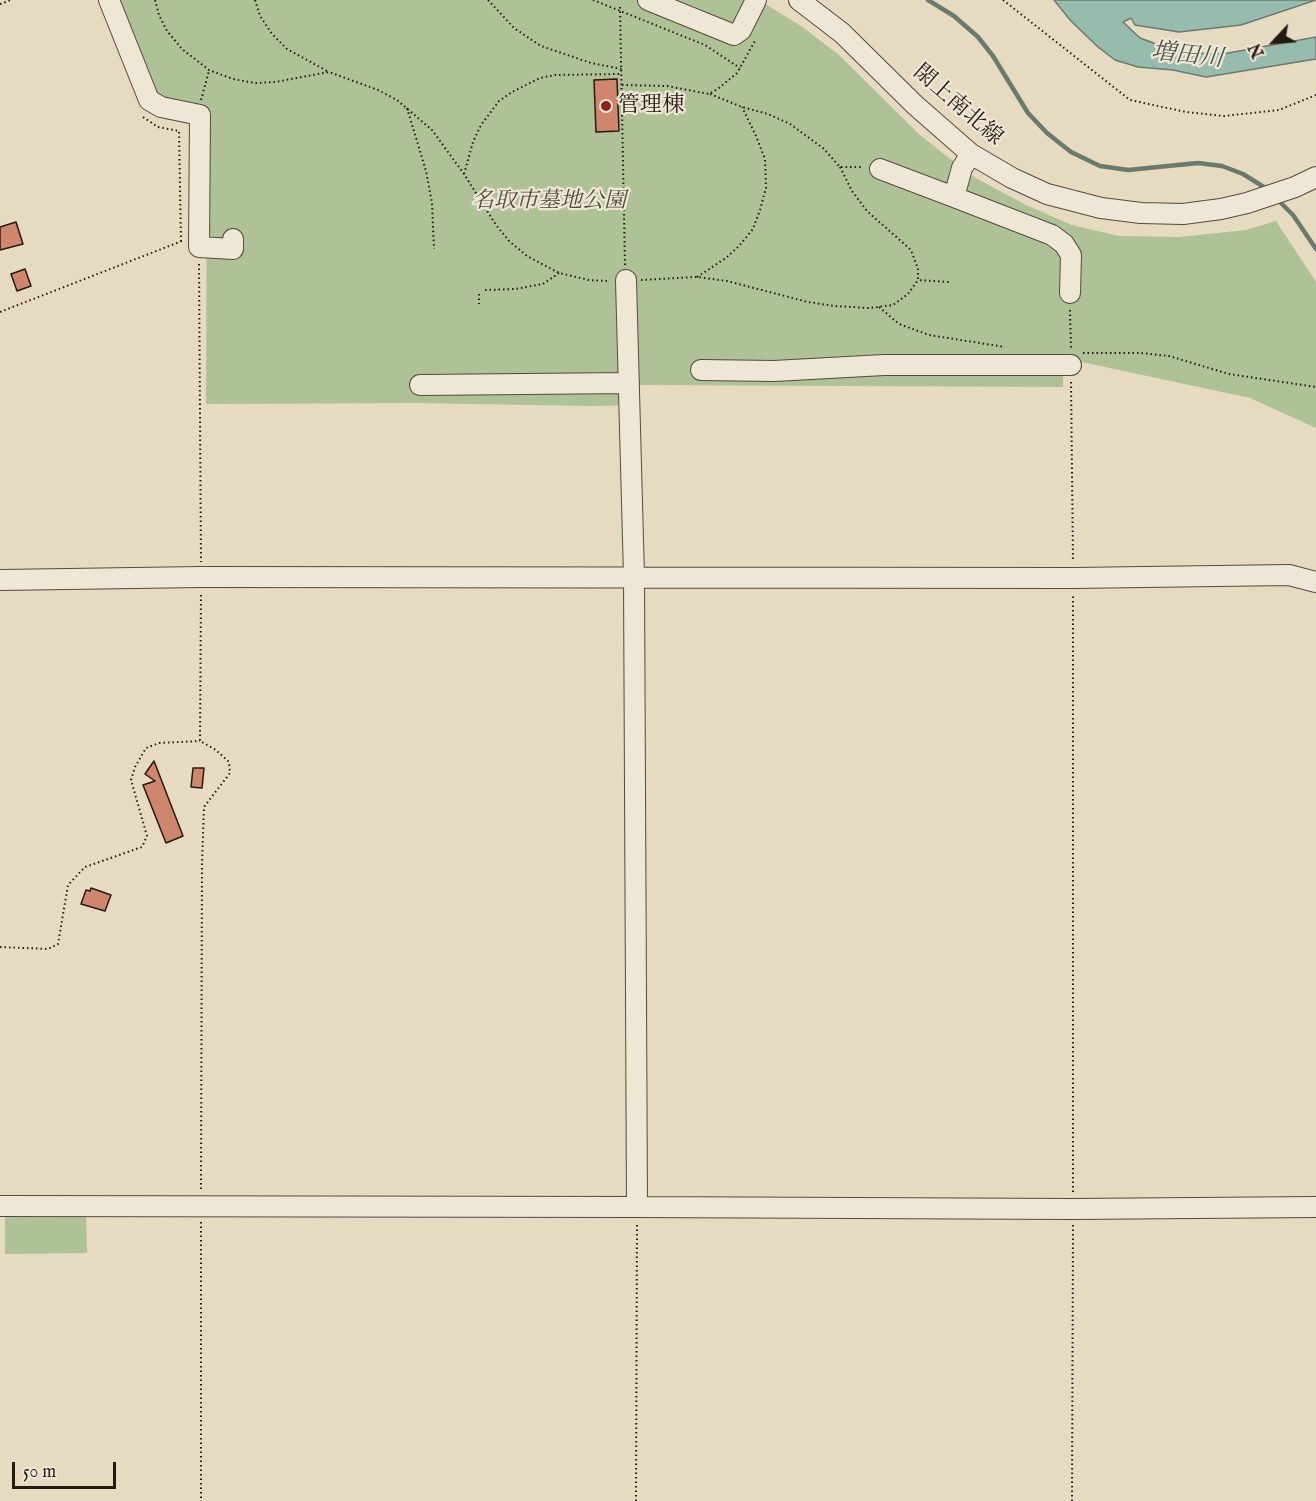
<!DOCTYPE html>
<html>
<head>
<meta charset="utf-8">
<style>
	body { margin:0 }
	#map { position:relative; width:1316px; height:1501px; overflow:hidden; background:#e6dac0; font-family:"IM FELL English",serif }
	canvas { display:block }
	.north { position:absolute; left:1244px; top:12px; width:60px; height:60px; -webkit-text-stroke:4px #efe7d6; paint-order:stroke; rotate:244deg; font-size:16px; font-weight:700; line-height:24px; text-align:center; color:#251a11 }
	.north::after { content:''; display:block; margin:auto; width:21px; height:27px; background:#251a11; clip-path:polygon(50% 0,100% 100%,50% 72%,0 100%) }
	.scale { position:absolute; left:12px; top:1462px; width:104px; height:27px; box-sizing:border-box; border:3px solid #251a11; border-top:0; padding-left:8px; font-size:18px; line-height:21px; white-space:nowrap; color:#251a11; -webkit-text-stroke:4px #efe7d6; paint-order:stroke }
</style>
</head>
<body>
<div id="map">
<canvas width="1316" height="1501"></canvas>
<div class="north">N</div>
<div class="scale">50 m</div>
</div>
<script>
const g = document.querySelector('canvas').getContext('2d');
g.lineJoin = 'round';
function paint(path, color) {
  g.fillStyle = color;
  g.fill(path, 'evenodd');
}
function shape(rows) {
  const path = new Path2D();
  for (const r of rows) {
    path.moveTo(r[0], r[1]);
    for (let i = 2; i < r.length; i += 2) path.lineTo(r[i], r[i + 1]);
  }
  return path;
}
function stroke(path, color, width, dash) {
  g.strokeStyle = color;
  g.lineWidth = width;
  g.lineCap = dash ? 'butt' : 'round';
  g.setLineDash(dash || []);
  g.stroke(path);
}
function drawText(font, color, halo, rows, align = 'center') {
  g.font = font + ' "IM FELL English","Noto Serif JP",serif';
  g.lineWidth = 4.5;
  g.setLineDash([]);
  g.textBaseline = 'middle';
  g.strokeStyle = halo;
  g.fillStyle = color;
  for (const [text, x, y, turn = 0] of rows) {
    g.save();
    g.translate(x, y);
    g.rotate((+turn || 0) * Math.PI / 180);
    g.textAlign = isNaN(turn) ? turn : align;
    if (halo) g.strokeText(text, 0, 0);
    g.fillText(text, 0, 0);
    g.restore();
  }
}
paint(shape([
	[116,0,759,0,801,26,839,55,920,135,972,176,1026,205,1072,225,1119,236,1179,237,1246,230,1276,221,1316,282,1316,428,1250,398,1077,361,1063,360,1063,387,637,385,637,405,588,406,417,403,206,404,207,118,156,97],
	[5,1214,86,1214,87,1253,5,1254]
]), '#aec197');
const water = shape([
	[1054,0,1316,0,1241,25,1179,32,1135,25,1131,18,1123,22,1140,38,1167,48,1194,53,1223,54,1316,37,1316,59,1206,77,1173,70,1138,67,1115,60,1098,47,1071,21,1054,0]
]);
paint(water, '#97bbad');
stroke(water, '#697b6f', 1.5);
stroke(shape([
	[928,0,954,16,978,37,993,56,1028,113,1047,133,1071,152,1100,166,1128,170,1198,163,1222,166,1243,174,1267,189],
	[1277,199,1293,215,1316,249]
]), '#697b6f', 4.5);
const building = shape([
	[617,79,619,131,596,132,594,80,617,79],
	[16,222,23,244,0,250,0,227,16,222],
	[25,269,31,286,17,291,11,274,25,269],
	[154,761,183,836,166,843,143,785,155,781,145,774,154,761],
	[193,768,204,768,202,788,191,787,193,768],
	[91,888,111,895,105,911,81,904,86,890,90,891,91,888]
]);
paint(building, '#d0866d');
stroke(building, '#251a11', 1.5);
const minor = shape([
	[109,0,149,100,161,107,200,115,199,247,233,249,233,239],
	[648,0,734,35,741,30,756,0],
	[799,0,842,33,915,105,971,154,1012,178,1047,194,1101,208,1141,213,1183,214,1221,209,1247,203,1295,187,1316,177],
	[971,154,962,168,954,197,1052,235,1064,244,1071,255,1070,293],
	[880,169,954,197],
	[701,370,774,371,884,365,1071,365],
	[420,385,629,383],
	[0,580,201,577,1073,578,1289,575,1316,582],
	[0,1206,637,1207,634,577,626,280],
	[637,1207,1073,1209,1316,1207]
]);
stroke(minor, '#554a3d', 22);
stroke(shape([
	[155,0,159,15,167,31,182,49,209,70,233,79,255,83,275,82,329,72,378,90,397,100,432,130,464,174,496,225,509,241,527,256,559,273,589,280,609,281],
	[255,0,260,16,272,34,287,49,329,72],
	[488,0,514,28,541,46,591,63,622,69],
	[593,0,705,45,740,68],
	[1003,0,1130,100,1186,112,1224,116,1279,110,1316,95],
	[0,4,11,0],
	[620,7,625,265],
	[622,85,667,86,709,94,719,88,737,73,756,39],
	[710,94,742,107,768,114,790,124,823,148,840,167,863,167],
	[201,100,209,71],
	[407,108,426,171,432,203,434,249],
	[143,117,158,127,179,131,181,241],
	[840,167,852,191,867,211,911,250,918,269,918,280,949,282],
	[464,174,473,142,481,125,499,101,512,92,540,78,555,75,620,74],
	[199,264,201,562],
	[697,277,726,258,739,246,753,229,760,210,766,188,765,159,756,136,742,107],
	[641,280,697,277,727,281,808,302,834,306,869,308,893,305,908,294,918,280],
	[485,290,515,289,543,284,559,273],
	[479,294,479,304],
	[879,307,899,324,929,335,1005,347],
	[1070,310,1071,349],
	[0,312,182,241],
	[1083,353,1140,353,1169,356,1229,374,1316,387],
	[1071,382,1073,562],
	[0,947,48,949,58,944,68,885,85,867,142,847,147,836,131,780,135,767,146,748,159,743,200,741],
	[201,1189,202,863,204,807,230,773,229,762,216,750,200,741,201,594],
	[1073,1192,1073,595],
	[201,1222,201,1501],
	[636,1501,637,1224],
	[1072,1501,1073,1225]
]), '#251a11', 2, [1.5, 3]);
stroke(minor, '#efe7d6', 20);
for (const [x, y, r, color] of [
	[606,106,6,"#8f2418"]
]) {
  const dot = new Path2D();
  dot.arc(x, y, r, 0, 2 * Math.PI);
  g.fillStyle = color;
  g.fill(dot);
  stroke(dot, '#efe7d6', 2);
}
drawText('22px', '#251a11', '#efe7d6', [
	["管理棟",618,106]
], 'left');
drawText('22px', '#251a11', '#efe7d6', [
	["閖上南北線",957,106,41]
]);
drawText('italic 22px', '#4e4c39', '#efe7d6', [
	["名取市墓地公園",549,202]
]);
drawText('italic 24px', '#4d5248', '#efe7d6', [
	["増田川",1187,57,6]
]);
</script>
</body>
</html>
